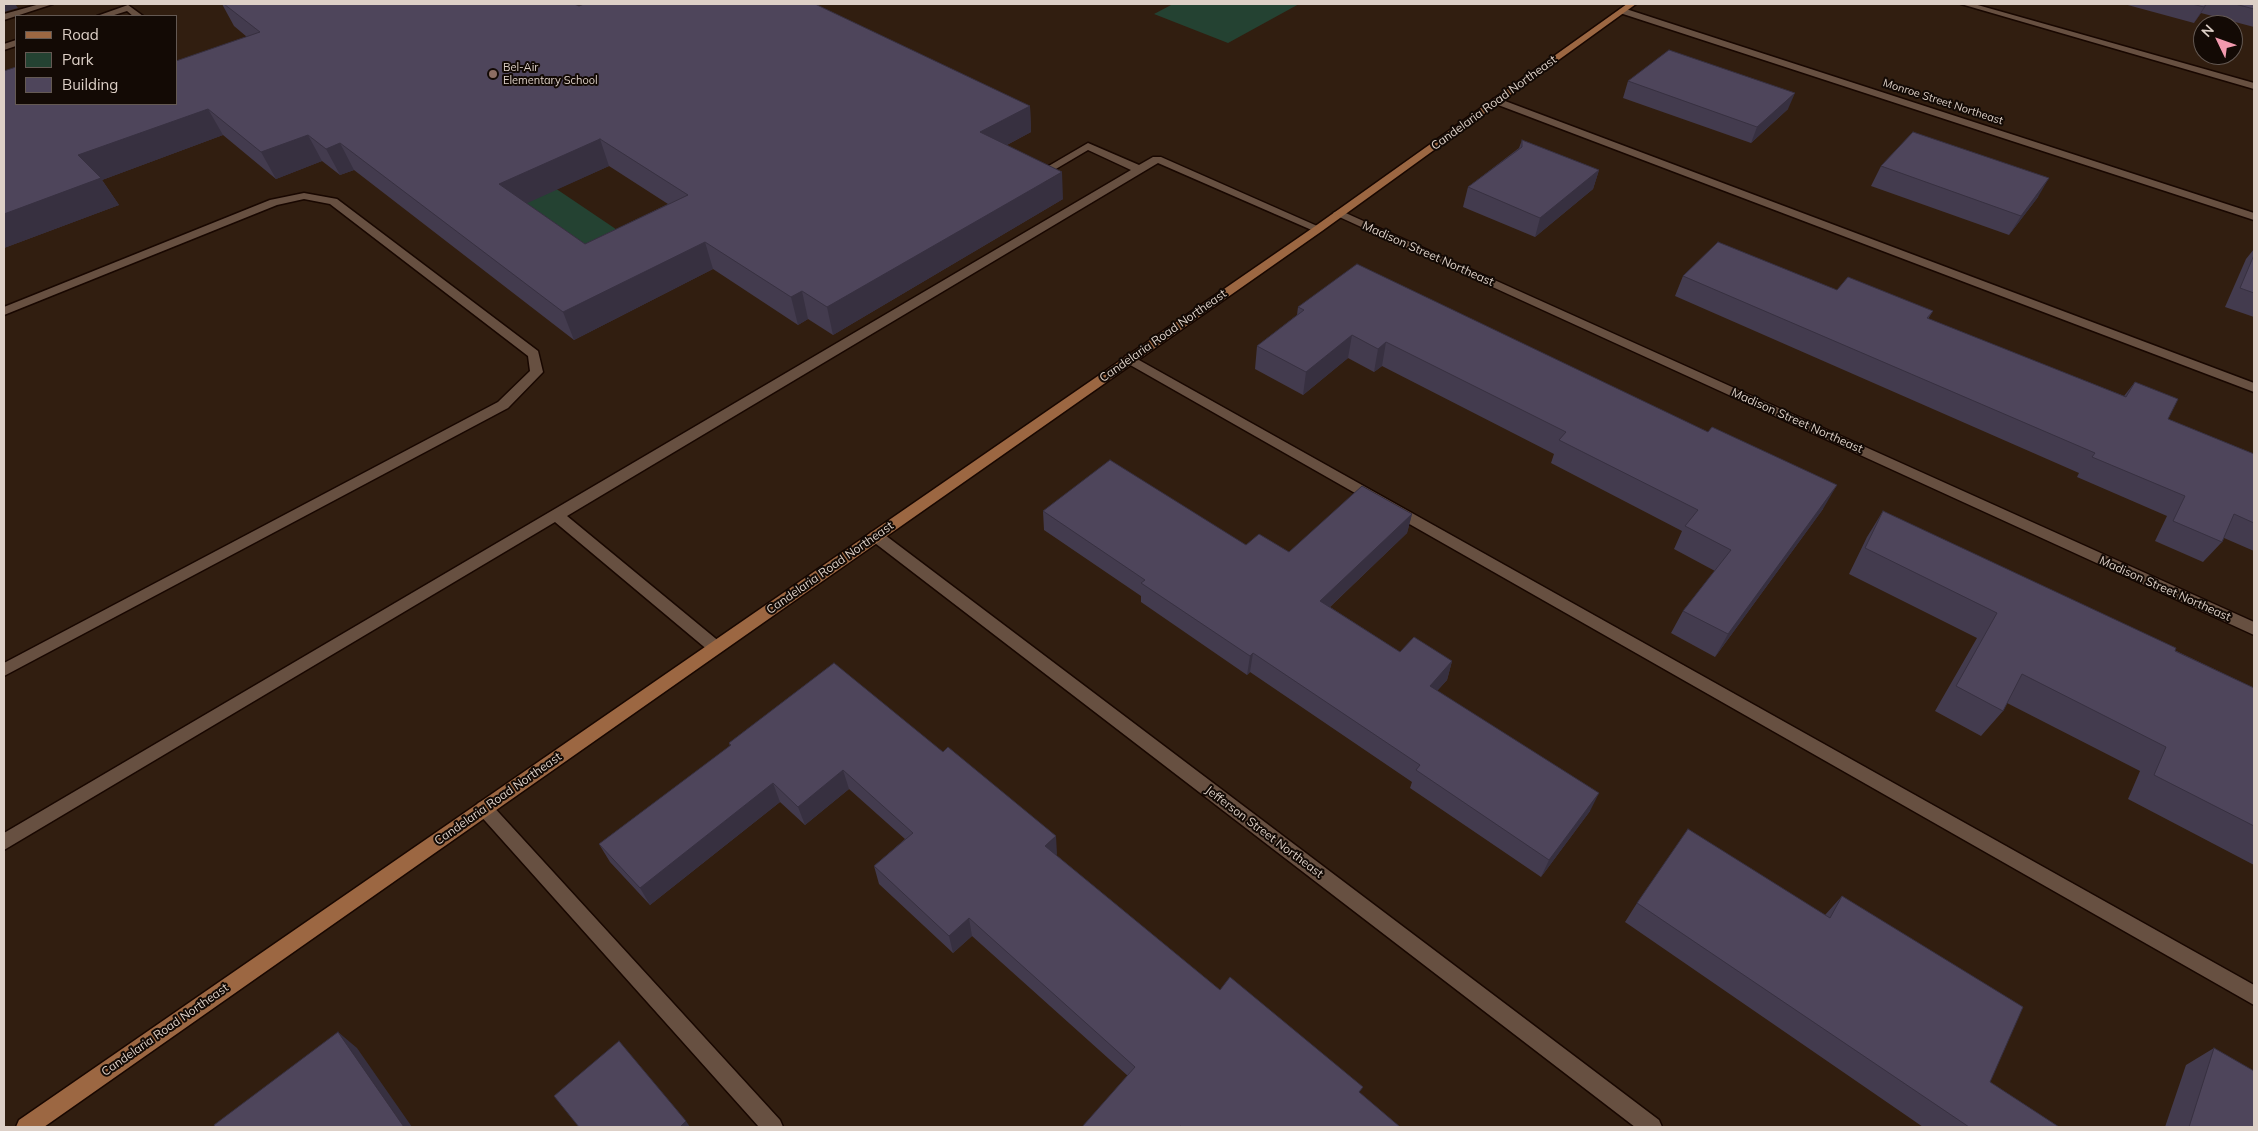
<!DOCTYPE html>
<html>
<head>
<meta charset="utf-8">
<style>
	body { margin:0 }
	#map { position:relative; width:2258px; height:1131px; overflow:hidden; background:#311e10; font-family:Mulish,sans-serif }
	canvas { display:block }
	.frame { position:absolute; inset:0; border:5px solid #ddd0c7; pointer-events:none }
	.legend { position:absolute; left:15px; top:15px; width:162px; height:90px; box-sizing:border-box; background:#130a05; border:1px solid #645953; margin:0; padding:6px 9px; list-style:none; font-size:15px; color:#ddd0c7 }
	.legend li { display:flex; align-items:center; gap:10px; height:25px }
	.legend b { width:25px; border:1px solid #645953 }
	.north { position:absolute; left:2193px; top:15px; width:50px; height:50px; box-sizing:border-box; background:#130a05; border:1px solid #645953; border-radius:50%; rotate:312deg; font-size:14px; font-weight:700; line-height:20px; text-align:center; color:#ddd0c7 }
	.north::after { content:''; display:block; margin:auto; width:18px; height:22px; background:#f29aaf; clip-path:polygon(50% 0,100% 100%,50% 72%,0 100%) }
</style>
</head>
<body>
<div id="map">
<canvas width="2258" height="1131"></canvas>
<div class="frame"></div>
<ul class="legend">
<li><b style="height:6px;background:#9c6742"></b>Road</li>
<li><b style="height:14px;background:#244232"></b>Park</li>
<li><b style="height:14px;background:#4e455b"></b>Building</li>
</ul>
<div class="north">N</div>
</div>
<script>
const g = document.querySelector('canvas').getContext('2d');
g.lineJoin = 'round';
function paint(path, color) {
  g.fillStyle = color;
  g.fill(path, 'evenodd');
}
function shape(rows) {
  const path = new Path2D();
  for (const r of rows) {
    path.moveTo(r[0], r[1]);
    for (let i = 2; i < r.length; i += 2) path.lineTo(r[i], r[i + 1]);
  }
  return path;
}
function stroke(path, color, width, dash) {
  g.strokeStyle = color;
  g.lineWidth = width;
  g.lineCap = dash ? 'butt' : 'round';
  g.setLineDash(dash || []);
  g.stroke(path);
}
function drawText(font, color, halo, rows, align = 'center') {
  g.font = font + ' Mulish,sans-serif';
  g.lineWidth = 4;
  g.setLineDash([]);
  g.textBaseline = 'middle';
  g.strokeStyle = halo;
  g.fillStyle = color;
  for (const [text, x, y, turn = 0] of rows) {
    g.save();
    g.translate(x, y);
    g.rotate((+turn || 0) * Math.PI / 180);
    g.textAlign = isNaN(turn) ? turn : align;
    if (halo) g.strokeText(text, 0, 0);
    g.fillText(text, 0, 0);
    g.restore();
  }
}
paint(shape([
	[1173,4,1299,4,1228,43,1154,14],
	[506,155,638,244,590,268,459,175]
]), '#244232');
const minor = shape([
	[40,4,53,4,4,20,4,14,40,4],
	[1961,4,1974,4,2254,83,2254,89,1961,4],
	[128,5,143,16,133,16,127,11,111,16,97,16,128,5],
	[1620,9,1626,9,2254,213,2254,220,1620,13,1620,9],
	[16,40,16,46,4,50,4,44,16,40],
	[1497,98,2254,383,2254,392,1493,103,1493,99,1497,98],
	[1088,143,1139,165,1153,157,1161,157,1324,229,1318,232,1314,231,1158,163,567,516,721,643,723,647,721,651,715,653,709,651,555,522,4,850,4,833,1131,170,1088,150,1044,176,1036,176,1035,174,1088,143],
	[304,193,337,199,538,351,543,372,508,408,4,676,4,663,498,402,530,371,528,356,330,204,304,199,277,205,4,315,4,307,270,200,304,193],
	[1339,210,2254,622,2254,635,1335,215,1333,213,1339,210],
	[1130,355,2254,985,2254,1005,1125,362,1124,359,1125,356,1130,355],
	[876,531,881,532,1659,1120,1662,1127,1635,1127,871,540,869,536,871,532,876,531],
	[484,800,490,803,780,1120,783,1127,759,1127,478,813,475,808,478,803,484,800]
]);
const major = shape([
	[1627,4,1636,4,1322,231,44,1127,16,1127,19,1120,1314,227,1627,4]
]);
stroke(minor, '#180700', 3);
stroke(major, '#180700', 3);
paint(minor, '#675041');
paint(major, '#9c6742');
paint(shape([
	[222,4,574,4,579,6,1030,106,1031,132,1007,145,1063,199,833,335,808,319,798,325,713,269,574,340,354,170,340,175,322,161,276,179,223,135,102,180,119,205,4,248,4,71,176,104,247,37,234,26],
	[609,166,668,204,585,244,526,203],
	[2124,4,2254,4,2254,27,2201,13,2194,23],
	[1628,81,1788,109,1751,143,1623,98],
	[1522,140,1599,170,1593,189,1535,237,1463,207,1468,187,1519,148],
	[1881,166,2038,197,2009,235,1871,186],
	[2254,249,2254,317,2225,307,2246,259],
	[1683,276,1933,311,1928,319,2124,396,2135,382,2168,419,2254,454,2254,551,2224,538,2222,542,2203,562,2155,541,2167,516,2077,477,2079,473,1675,296],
	[1298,307,1823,509,1715,657,1671,633,1683,611,1715,571,1674,549,1682,531,1551,463,1554,454,1382,366,1374,372,1348,358,1303,395,1255,369,1257,346,1297,315],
	[1043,511,1289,552,1412,514,1407,533,1330,607,1400,652,1452,661,1447,680,1437,691,1590,811,1541,877,1410,788,1412,782,1250,672,1247,675,1141,602,1141,596,1044,530],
	[1883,511,2254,688,2254,865,2128,799,2140,771,2007,703,2003,711,1981,736,1935,711,1977,638,1849,574,1867,537],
	[834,663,1057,854,1056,855,1220,990,1360,1093,1400,1127,1082,1127,1128,1076,972,936,953,953,879,884,874,866,905,839,849,789,805,825,780,802,650,905,610,862,599,844,730,746,729,743],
	[1842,896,1990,1082,2059,1127,1923,1127,1625,922,1637,903,1825,915],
	[2214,1048,2254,1127,2165,1127,2186,1065]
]), '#433b4e');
paint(shape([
	[4,4,15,4,18,8,4,12],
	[2206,4,2207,4,2201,13,2194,23],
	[1795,93,1788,109,1751,143,1757,127],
	[1030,106,1031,132,982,158,980,132],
	[208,109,223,135,102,180,119,205,4,248,4,214,78,155],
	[308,135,322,161,276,179,261,152],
	[600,139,609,166,510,211,499,184],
	[340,143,354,170,340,175,326,149],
	[1599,170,1593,189,1535,237,1540,218],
	[1062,172,1063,199,833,335,827,307],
	[2049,178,2038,197,2009,235,2021,216],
	[705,242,713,269,574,340,563,312],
	[802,291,808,319,798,325,791,297],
	[1352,335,1348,358,1303,395,1306,372],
	[1386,342,1382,366,1374,372,1378,349],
	[1837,485,1823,509,1715,657,1728,634],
	[1412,514,1407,533,1316,620,1320,601],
	[1253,653,1250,672,1247,675,1250,656],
	[1452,661,1447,680,1424,705,1430,686],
	[843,770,849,789,805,825,798,807],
	[773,783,780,802,650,905,640,888],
	[1599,793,1590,811,1541,877,1549,860],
	[1056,836,1057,854,1047,864,1045,846],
	[969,918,972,936,953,953,949,936],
	[338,1032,357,1048,412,1127,404,1127],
	[686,1121,690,1127,680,1127]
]), '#373040');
const building = shape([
	[224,4,574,4,579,6,584,4,815,4,1030,106,980,132,1062,172,827,307,802,291,791,297,705,242,563,312,340,143,326,149,308,135,261,152,208,109,78,155,101,178,4,214,4,71,16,67,16,104,176,104,176,61,260,32,224,4],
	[600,139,688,195,585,244,499,184,600,139],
	[2192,4,2206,4,2204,7,2192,4],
	[2235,4,2254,4,2254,9,2235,4],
	[1669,50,1795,93,1757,127,1628,81,1669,50],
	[1913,132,2049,178,2021,216,1881,166,1913,132],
	[1522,140,1599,170,1540,218,1468,187,1522,147,1522,140],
	[1718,242,1837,290,1848,277,1933,311,1927,318,2126,397,2135,382,2178,399,2168,419,2254,454,2254,523,2234,514,2222,542,2173,521,2185,496,2092,457,2095,453,1683,276,1718,242],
	[2254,255,2254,293,2240,288,2254,255],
	[1357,264,1708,432,1712,427,1837,485,1728,634,1683,611,1731,550,1685,526,1698,510,1559,440,1566,432,1386,342,1378,349,1352,335,1306,372,1257,346,1304,310,1298,307,1357,264],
	[1110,460,1246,545,1259,534,1289,552,1362,486,1412,514,1320,601,1400,652,1414,637,1452,661,1430,686,1599,793,1549,860,1416,770,1420,765,1253,653,1250,656,1141,583,1145,580,1043,511,1110,460],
	[1883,511,2176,648,2175,651,2254,688,2254,826,2154,775,2166,747,2022,674,2003,711,1956,686,1997,613,1865,548,1883,511],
	[834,663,943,752,948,747,1056,836,1045,846,1220,990,1230,977,1363,1087,1359,1092,1400,1127,1182,1127,1180,1126,1179,1127,1082,1127,1135,1067,969,918,949,936,874,866,913,833,843,770,798,807,773,783,640,888,599,844,731,745,729,743,834,663],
	[1688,829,1830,918,1842,896,2023,1007,1990,1082,2059,1127,1969,1127,1637,903,1688,829],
	[338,1032,404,1127,215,1127,214,1125,338,1032],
	[619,1041,686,1121,680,1127,579,1127,554,1096,619,1041],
	[2214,1048,2254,1071,2254,1127,2189,1127,2214,1048]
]);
paint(building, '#4e455b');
stroke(building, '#373040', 1);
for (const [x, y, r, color] of [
	[493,74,5,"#8d6e63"]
]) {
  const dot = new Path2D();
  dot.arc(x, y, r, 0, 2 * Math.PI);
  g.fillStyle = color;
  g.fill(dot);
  stroke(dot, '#130a05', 2);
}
drawText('11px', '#ddd0c7', '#130a05', [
	["Bel-Air",503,68],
	["Elementary School",503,81]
], 'left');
drawText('11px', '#ddd0c7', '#130a05', [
	["Monroe Street Northeast",1943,102,18]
]);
drawText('12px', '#ddd0c7', '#130a05', [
	["Candelaria Road Northeast",1494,103,-36],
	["Madison Street Northeast",1428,254,24],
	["Candelaria Road Northeast",1163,336,-35],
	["Madison Street Northeast",1797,421,24],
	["Candelaria Road Northeast",830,568,-35],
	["Madison Street Northeast",2165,589,24],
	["Candelaria Road Northeast",498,799,-35],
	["Jefferson Street Northeast",1264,832,37],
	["Candelaria Road Northeast",165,1030,-35]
]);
</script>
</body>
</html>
